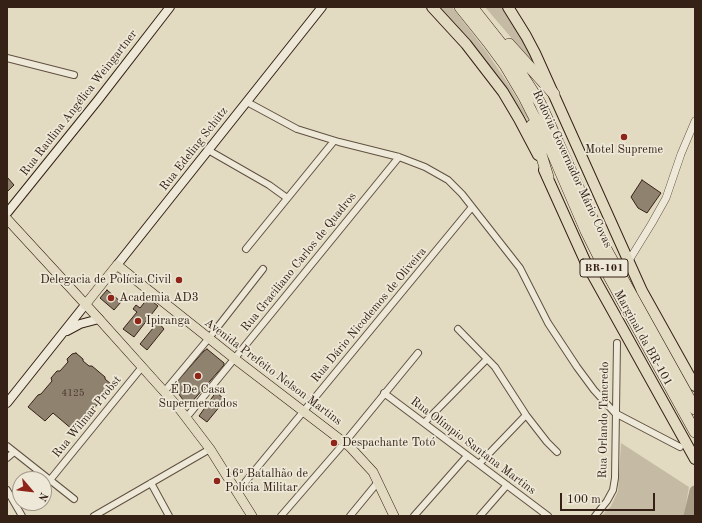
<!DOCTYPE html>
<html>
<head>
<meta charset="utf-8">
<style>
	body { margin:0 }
	#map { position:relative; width:702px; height:523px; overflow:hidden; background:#e3dbc1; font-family:"Old Standard TT",serif }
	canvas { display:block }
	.frame { position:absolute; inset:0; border:8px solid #352116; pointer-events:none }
	.north { position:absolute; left:12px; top:471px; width:40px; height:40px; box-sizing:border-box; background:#ede8d7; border:1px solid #a3988a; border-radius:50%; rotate:118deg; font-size:11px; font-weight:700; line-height:16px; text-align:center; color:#352116 }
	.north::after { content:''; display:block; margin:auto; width:14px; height:18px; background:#8f2418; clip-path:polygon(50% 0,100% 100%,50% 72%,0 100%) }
	.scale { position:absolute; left:560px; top:493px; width:95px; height:18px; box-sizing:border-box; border:2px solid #352116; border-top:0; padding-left:5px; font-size:12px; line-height:14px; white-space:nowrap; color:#352116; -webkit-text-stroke:3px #ede8d7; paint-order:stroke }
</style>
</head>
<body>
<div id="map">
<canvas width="702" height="523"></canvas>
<div class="frame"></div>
<div class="north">N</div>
<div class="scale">100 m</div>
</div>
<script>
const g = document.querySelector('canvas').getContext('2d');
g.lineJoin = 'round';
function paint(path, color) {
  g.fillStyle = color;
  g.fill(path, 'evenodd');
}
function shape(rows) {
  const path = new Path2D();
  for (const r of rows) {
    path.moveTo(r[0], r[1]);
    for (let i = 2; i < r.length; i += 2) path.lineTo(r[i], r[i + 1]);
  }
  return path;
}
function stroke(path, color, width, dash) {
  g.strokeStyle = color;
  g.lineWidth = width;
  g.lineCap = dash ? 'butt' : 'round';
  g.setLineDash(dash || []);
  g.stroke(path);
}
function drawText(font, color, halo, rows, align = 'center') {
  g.font = font + ' "Old Standard TT",serif';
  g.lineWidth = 3.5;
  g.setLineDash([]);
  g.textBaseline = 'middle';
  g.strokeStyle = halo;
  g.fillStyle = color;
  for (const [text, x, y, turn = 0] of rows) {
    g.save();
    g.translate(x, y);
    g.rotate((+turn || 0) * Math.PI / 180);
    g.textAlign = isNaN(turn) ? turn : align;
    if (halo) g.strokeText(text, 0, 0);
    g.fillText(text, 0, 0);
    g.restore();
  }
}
paint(shape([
	[435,7,452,7,486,51,509,85,526,114,530,123,468,40],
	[485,7,503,7,520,36,537,68],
	[621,443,689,487,684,516,601,516,611,506,618,491]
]), '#c5bba4');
stroke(shape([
	[689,516,695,491]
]), '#a89c87', 11);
const building = shape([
	[7,177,14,185,7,192,7,177],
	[642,180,661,193,647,213,638,208,631,197,642,180],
	[107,290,121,302,114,310,100,298,107,290],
	[148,298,158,306,134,337,123,329,137,312,133,309,136,305,140,308,148,298],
	[158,322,164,329,147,350,140,344,158,322],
	[207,349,224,363,224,365,190,404,186,404,173,386,204,351,207,349],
	[76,353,83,359,83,361,89,366,92,366,105,377,105,379,111,384,111,389,109,391,105,391,97,400,98,404,85,418,82,418,73,430,53,413,45,421,28,407,38,395,41,394,52,381,51,378,57,371,60,371,68,362,67,359,72,354,76,353],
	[216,392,225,400,207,422,199,416,216,392]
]);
paint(building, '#8f826f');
stroke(building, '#352116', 1);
const minor = shape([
	[7,58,74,75],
	[247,102,297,129,339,142,399,157,425,167,448,180,462,194,520,268,548,323,577,367,594,390,615,413,680,447],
	[208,150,269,185,287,198],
	[246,249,334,141],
	[458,329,495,367,526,415,547,442,557,452],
	[164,392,209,338,263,269],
	[384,393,548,516],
	[186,418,399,157],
	[424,423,487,359],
	[7,446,74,499],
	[7,458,14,452],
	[479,464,526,415],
	[50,480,142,367],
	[151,483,169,516],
	[7,490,22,516],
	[237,492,472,207],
	[94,516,210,449],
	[281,516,345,442,418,353],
	[350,516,378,482],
	[414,516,467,456],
	[480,516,507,485],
	[595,516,607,501,613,490,615,478,617,343]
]);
const tertiary = shape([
	[628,262,652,223,666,198,681,154,695,121]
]);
const secondary = shape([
	[7,213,98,100,170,7],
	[117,265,322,7],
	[67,331,80,324,99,319],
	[7,403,85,305]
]);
const primary = shape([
	[7,219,99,319,178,407,210,449,252,516],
	[85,305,117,265,235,359,350,447,373,472,394,516]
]);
const trunk = shape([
	[432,7,466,44,503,92,519,119,538,155],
	[508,7,526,36,535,53,642,291,695,386],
	[544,170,586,263,695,459]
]);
const motorway = shape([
	[460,7,488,42,505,65,524,97,552,152,586,231,604,267,695,432],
	[472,7,506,50,540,103,607,251,695,409],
	[509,44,554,94],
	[532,125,548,177]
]);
stroke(minor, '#605041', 8);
stroke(tertiary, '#605041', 8);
stroke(secondary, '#352116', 10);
stroke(primary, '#352116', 10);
stroke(trunk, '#352116', 12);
stroke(motorway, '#352116', 12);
stroke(minor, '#ede8d7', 6);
stroke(tertiary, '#ede8d7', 7);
stroke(secondary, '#ede8d7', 8);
stroke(primary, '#e3dbc1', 9);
stroke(trunk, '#e3dbc1', 10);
stroke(motorway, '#e3dbc1', 11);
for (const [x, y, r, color] of [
	[624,137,4,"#8f2418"],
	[179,280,4,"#8f2418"],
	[111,298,4,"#8f2418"],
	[138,321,4,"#8f2418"],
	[198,376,4,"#8f2418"],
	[334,443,4,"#8f2418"],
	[217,481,4,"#8f2418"]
]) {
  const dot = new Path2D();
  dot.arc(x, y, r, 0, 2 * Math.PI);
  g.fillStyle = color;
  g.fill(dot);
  stroke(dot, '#ede8d7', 1.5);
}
drawText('10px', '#4c392c', null, [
	["4125",73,393]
]);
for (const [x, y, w] of [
	[604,268,48]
]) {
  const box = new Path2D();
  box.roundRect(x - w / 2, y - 9, w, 18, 3);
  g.fillStyle = '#ede8d7';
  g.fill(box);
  stroke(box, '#352116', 1);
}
drawText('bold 11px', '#352116', null, [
	["BR-101",604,268]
]);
drawText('12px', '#352116', '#ede8d7', [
	["Rua Raulina Angélica Weingartner",79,103,-52],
	["Rua Edeling Schütz",194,149,-52],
	["Rodovia Governador Mário Covas",572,169,65],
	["Rua Graciliano Carlos de Quadros",299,262,-51],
	["Rua Dário Nicodemos de Oliveira",369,315,-50],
	["Marginal da BR-101",643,338,61],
	["Avenida Prefeito Nelson Martins",273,372,37],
	["Rua Wilmar Probst",87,417,-51],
	["Rua Orlando Tancredo",604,420,-89],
	["Rua Olímpio Santana Martins",473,446,37]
]);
drawText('12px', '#352116', '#ede8d7', [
	["Motel Supreme",624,150,"center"],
	["Delegacia de Polícia Civil",171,280,"right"],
	["Academia AD3",119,298],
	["Ipiranga",146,321],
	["É De Casa",198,390,"center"],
	["Supermercados",198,404,"center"],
	["Despachante Totó",342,443],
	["16º Batalhão de",225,474],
	["Polícia Militar",225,488]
], 'left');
</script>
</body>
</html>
